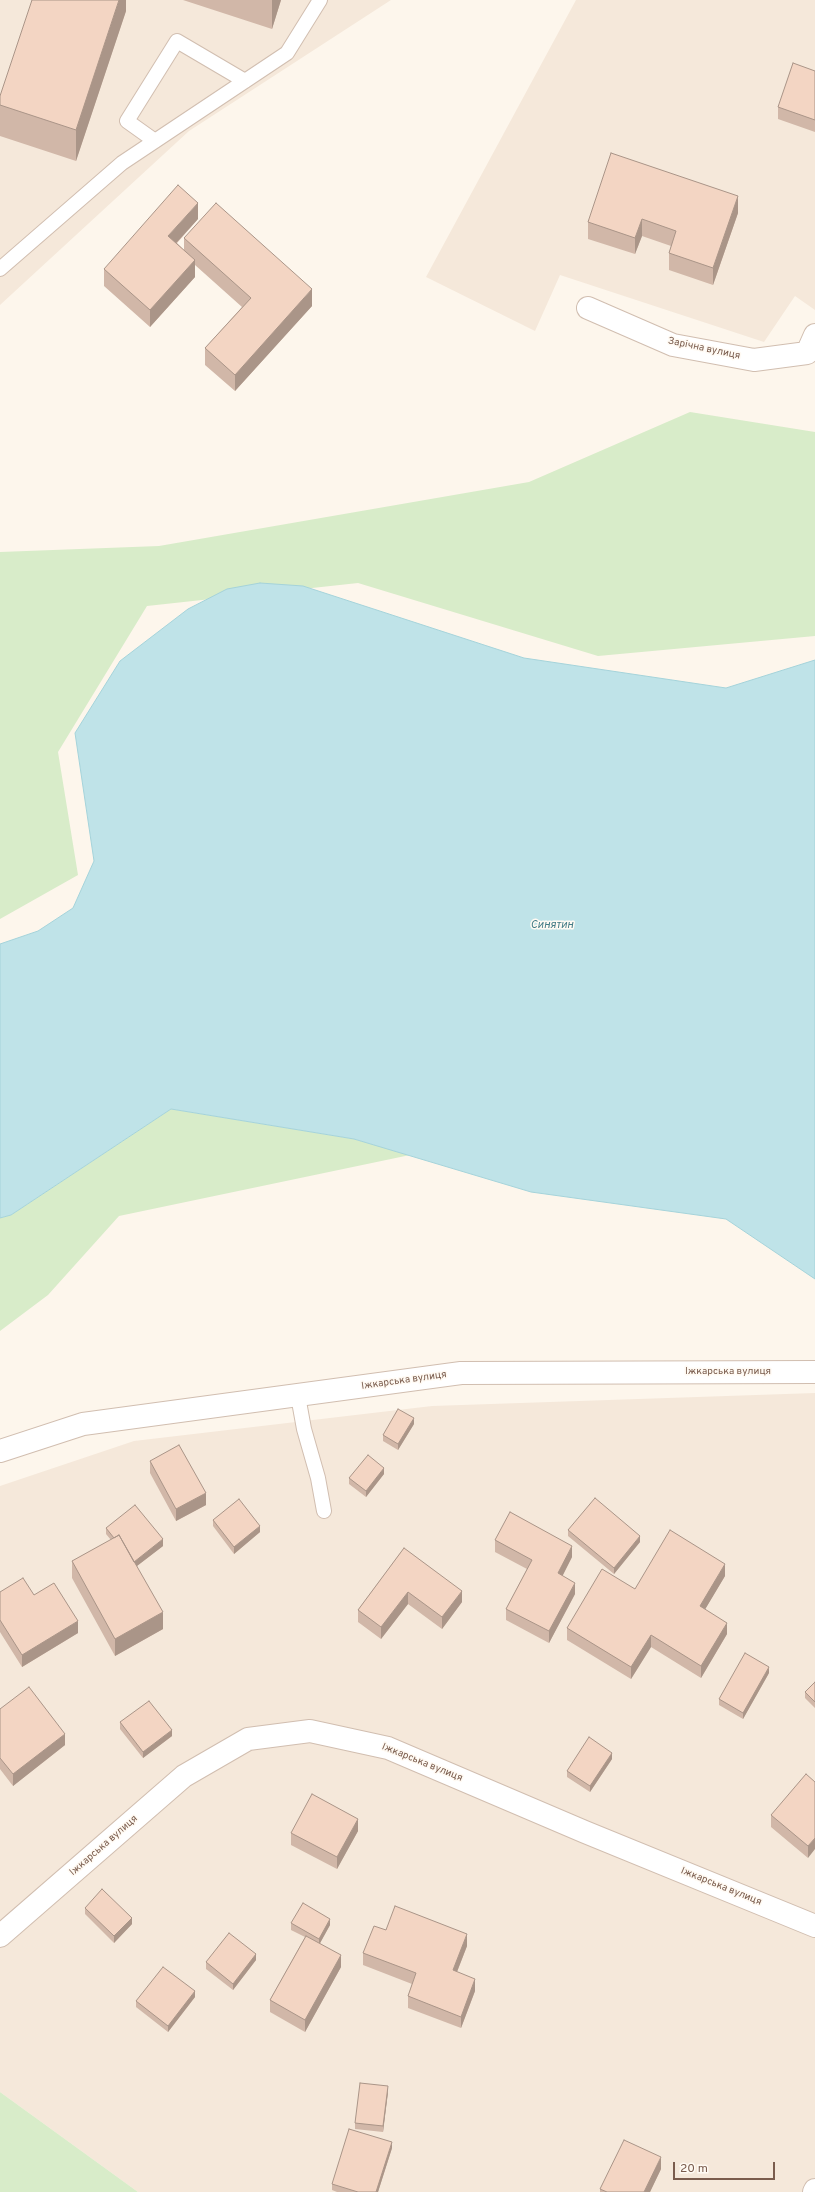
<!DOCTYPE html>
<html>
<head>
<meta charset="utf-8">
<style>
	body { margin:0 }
	#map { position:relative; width:815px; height:2192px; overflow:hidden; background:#fdf6ec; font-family:Overpass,sans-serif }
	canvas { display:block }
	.scale { position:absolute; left:673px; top:2162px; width:102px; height:18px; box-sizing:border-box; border:2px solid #7a5c4d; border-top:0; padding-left:5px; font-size:12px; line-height:14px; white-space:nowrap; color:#7a5c4d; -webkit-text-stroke:3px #fffaf3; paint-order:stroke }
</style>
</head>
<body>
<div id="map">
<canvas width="815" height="2192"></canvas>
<div class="scale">20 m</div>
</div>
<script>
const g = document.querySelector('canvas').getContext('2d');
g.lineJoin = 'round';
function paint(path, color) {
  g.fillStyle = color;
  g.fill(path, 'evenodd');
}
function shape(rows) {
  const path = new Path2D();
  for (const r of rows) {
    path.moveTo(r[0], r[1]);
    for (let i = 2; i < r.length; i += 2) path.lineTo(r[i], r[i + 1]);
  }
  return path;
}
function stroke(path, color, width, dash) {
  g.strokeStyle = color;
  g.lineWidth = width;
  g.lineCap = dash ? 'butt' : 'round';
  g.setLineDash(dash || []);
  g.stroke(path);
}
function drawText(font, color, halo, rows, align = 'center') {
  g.font = font + ' Overpass,sans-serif';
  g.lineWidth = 3;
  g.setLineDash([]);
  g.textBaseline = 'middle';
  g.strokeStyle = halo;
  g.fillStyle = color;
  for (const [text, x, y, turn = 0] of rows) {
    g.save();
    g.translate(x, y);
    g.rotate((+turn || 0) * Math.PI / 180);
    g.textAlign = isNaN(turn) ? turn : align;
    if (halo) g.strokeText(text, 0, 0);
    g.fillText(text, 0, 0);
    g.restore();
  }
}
paint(shape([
	[0,0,391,0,189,131,0,305],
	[576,0,815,0,815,310,795,296,764,342,560,275,535,331,426,277],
	[815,1393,815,2192,138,2192,0,2092,0,1486,134,1441,432,1406]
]), '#f5e8da');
paint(shape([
	[690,412,815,432,815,636,598,656,358,583,147,606,58,752,78,875,0,919,0,552,159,546,529,482],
	[171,1109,354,1139,410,1155,119,1216,48,1295,0,1331,0,1218,11,1215],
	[0,2092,138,2192,0,2192]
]), '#d8ecc9');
const water = shape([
	[260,583,303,586,524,658,726,688,815,660,815,1279,726,1219,531,1192,354,1139,171,1109,11,1215,0,1218,0,944,38,931,73,908,94,861,75,733,120,661,188,609,227,589,260,583]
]);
paint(water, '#bfe3e8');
stroke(water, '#a5d3da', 1);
const service = shape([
	[155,141,127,121,177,41,245,81],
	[0,269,122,163,287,53,320,0],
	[298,1396,304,1429,318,1478,324,1511]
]);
const minor = shape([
	[588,308,673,345,754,360,807,353,815,335],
	[0,1451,83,1424,461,1373,815,1372],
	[0,1936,184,1776,248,1739,310,1731,388,1748,585,1832,815,1926],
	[814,2192,815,2190]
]);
stroke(service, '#d1beb0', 16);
stroke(minor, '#d1beb0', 24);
stroke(service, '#fff', 14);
stroke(minor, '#fff', 22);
paint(shape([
	[126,0,126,11,76,161,0,136,0,96],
	[183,0,281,0,272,29],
	[815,71,815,132,778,119,778,107],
	[738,213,713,285,669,270,669,253,671,246,642,236,635,254,588,239,588,222],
	[198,219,177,243,184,250,184,238,312,306,235,391,205,365,205,348,242,307,195,265,195,277,150,327,104,286,104,269],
	[414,1424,398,1450,383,1441,383,1435],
	[150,1461,206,1505,176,1521,150,1473],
	[384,1474,366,1497,349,1484,349,1478],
	[213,1520,260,1532,234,1554,213,1526],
	[106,1528,163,1546,137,1566,163,1629,115,1656,72,1578,72,1561,111,1540,106,1534],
	[568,1530,640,1542,614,1574,568,1536],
	[495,1540,572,1557,562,1576,575,1594,549,1643,506,1620,506,1609,527,1569,495,1552],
	[404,1548,462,1602,442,1629,408,1604,381,1639,358,1622,358,1610],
	[725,1576,705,1609,727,1634,701,1678,651,1647,631,1679,567,1640,567,1628,635,1589],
	[0,1592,34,1595,78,1633,22,1667,0,1632],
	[769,1673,743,1719,719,1705,719,1699],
	[815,1682,815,1708,805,1698,805,1692],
	[0,1709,65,1745,13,1786,0,1769],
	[120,1722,172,1736,143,1758,120,1729],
	[612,1759,590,1792,567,1777,567,1771],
	[815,1782,808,1858,771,1827,771,1815],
	[358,1831,337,1869,291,1845,291,1833],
	[85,1908,132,1924,114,1943,85,1914],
	[291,1923,330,1925,320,1943,341,1967,305,2032,270,2012,270,2000,305,1937,291,1930],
	[386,1930,467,1946,457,1972,475,1991,461,2028,408,2008,408,1996,412,1984,363,1965,363,1953],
	[256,1960,233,1990,206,1969,206,1962],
	[195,1997,168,2032,136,2007,136,2001],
	[388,2092,383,2132,355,2129,355,2123],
	[392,2148,378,2192,337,2192,332,2190,332,2184],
	[661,2169,650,2192,600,2192,600,2189]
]), '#d1b7a8');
paint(shape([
	[119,0,126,0,126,11,76,161,76,130],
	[272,0,281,0,272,29],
	[738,196,738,213,713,285,713,268],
	[198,203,198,219,168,252,168,236],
	[642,219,642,236,635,254,635,238],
	[195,260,195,277,150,327,150,310],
	[312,289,312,306,235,391,235,375],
	[414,1418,414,1424,398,1450,398,1444],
	[384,1468,384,1474,366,1497,366,1491],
	[206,1493,206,1505,176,1521,176,1509],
	[260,1526,260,1532,234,1554,234,1547],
	[640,1536,640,1542,614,1574,614,1568],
	[163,1539,163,1546,133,1569,133,1563],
	[572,1546,572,1557,558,1585,558,1573],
	[725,1564,725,1576,700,1618,700,1606],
	[575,1583,575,1594,549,1643,549,1631],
	[462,1591,462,1602,442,1629,442,1617],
	[408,1592,408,1604,381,1639,381,1627],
	[163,1612,163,1629,115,1656,115,1639],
	[78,1621,78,1633,22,1667,22,1655],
	[727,1623,727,1634,701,1678,701,1666],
	[651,1635,651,1647,631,1679,631,1667],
	[769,1667,769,1673,743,1719,743,1713],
	[172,1730,172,1736,143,1758,143,1752],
	[65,1734,65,1745,13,1786,13,1774],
	[612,1753,612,1759,590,1792,590,1786],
	[358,1819,358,1831,337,1869,337,1857],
	[815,1838,815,1849,808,1858,808,1846],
	[132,1918,132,1924,114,1943,114,1936],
	[330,1919,330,1925,319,1945,319,1939],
	[467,1934,467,1946,453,1982,453,1970],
	[256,1954,256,1960,233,1990,233,1984],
	[341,1955,341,1967,305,2032,305,2020],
	[475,1979,475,1991,461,2028,461,2017],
	[195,1991,195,1997,168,2032,168,2026],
	[388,2086,388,2092,383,2132,383,2126],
	[392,2142,392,2148,378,2192,376,2192],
	[661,2157,661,2169,650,2192,644,2192]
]), '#aa9588');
const building = shape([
	[32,0,119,0,76,130,0,105,0,96,32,0],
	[793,63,815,71,815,120,778,107,793,63],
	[611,153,738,196,713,268,669,253,676,231,642,219,635,238,588,222,611,153],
	[178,185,198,203,168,236,195,260,150,310,104,269,178,185],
	[216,203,312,289,235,375,205,348,251,298,184,238,216,203],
	[398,1409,414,1418,398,1444,383,1435,398,1409],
	[179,1445,206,1493,176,1509,150,1461,179,1445],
	[368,1455,384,1468,366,1491,349,1478,368,1455],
	[595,1498,640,1536,614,1568,568,1530,595,1498],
	[239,1499,260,1526,234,1547,213,1520,239,1499],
	[135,1505,163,1539,134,1562,119,1535,114,1538,106,1528,135,1505],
	[510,1512,572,1546,558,1573,575,1583,549,1631,506,1609,532,1560,495,1540,510,1512],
	[670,1530,725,1564,700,1606,727,1623,701,1666,651,1635,631,1667,567,1628,602,1569,635,1589,670,1530],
	[119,1535,163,1612,115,1639,72,1561,119,1535],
	[404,1548,462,1591,442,1617,408,1592,381,1627,358,1610,404,1548],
	[23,1578,34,1595,54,1583,78,1621,22,1655,0,1620,0,1592,23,1578],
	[745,1653,769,1667,743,1713,719,1699,745,1653],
	[815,1682,815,1702,805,1692,815,1682],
	[29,1687,65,1734,13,1774,0,1758,0,1709,29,1687],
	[149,1701,172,1730,143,1752,120,1722,149,1701],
	[589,1737,612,1753,590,1786,567,1771,589,1737],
	[806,1774,815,1782,815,1838,808,1846,771,1815,806,1774],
	[312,1794,358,1819,337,1857,291,1833,312,1794],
	[102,1889,132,1918,114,1936,85,1908,102,1889],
	[303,1903,330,1919,319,1939,291,1923,303,1903],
	[395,1906,467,1934,453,1970,475,1979,461,2017,408,1996,416,1973,363,1953,374,1926,386,1930,395,1906],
	[229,1933,256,1954,233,1984,206,1962,229,1933],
	[306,1936,341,1955,305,2020,270,2000,306,1936],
	[163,1967,195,1991,168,2026,136,2001,163,1967],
	[360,2083,388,2086,383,2126,355,2123,360,2083],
	[349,2129,392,2142,376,2192,358,2192,332,2184,349,2129],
	[624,2140,661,2157,644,2192,607,2192,600,2189,624,2140]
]);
paint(building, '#f3d5c3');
stroke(building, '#aa9588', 1);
drawText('10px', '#7a5c4d', '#fffaf3', [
	["Зарічна вулиця",704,349,12],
	["Іжкарська вулиця",728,1372],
	["Іжкарська вулиця",404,1381,-8],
	["Іжкарська вулиця",422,1763,22],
	["Іжкарська вулиця",104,1846,-41],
	["Іжкарська вулиця",721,1887,22]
]);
drawText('italic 11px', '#437c86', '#fffaf3', [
	["Синятин",552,926]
]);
</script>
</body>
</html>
